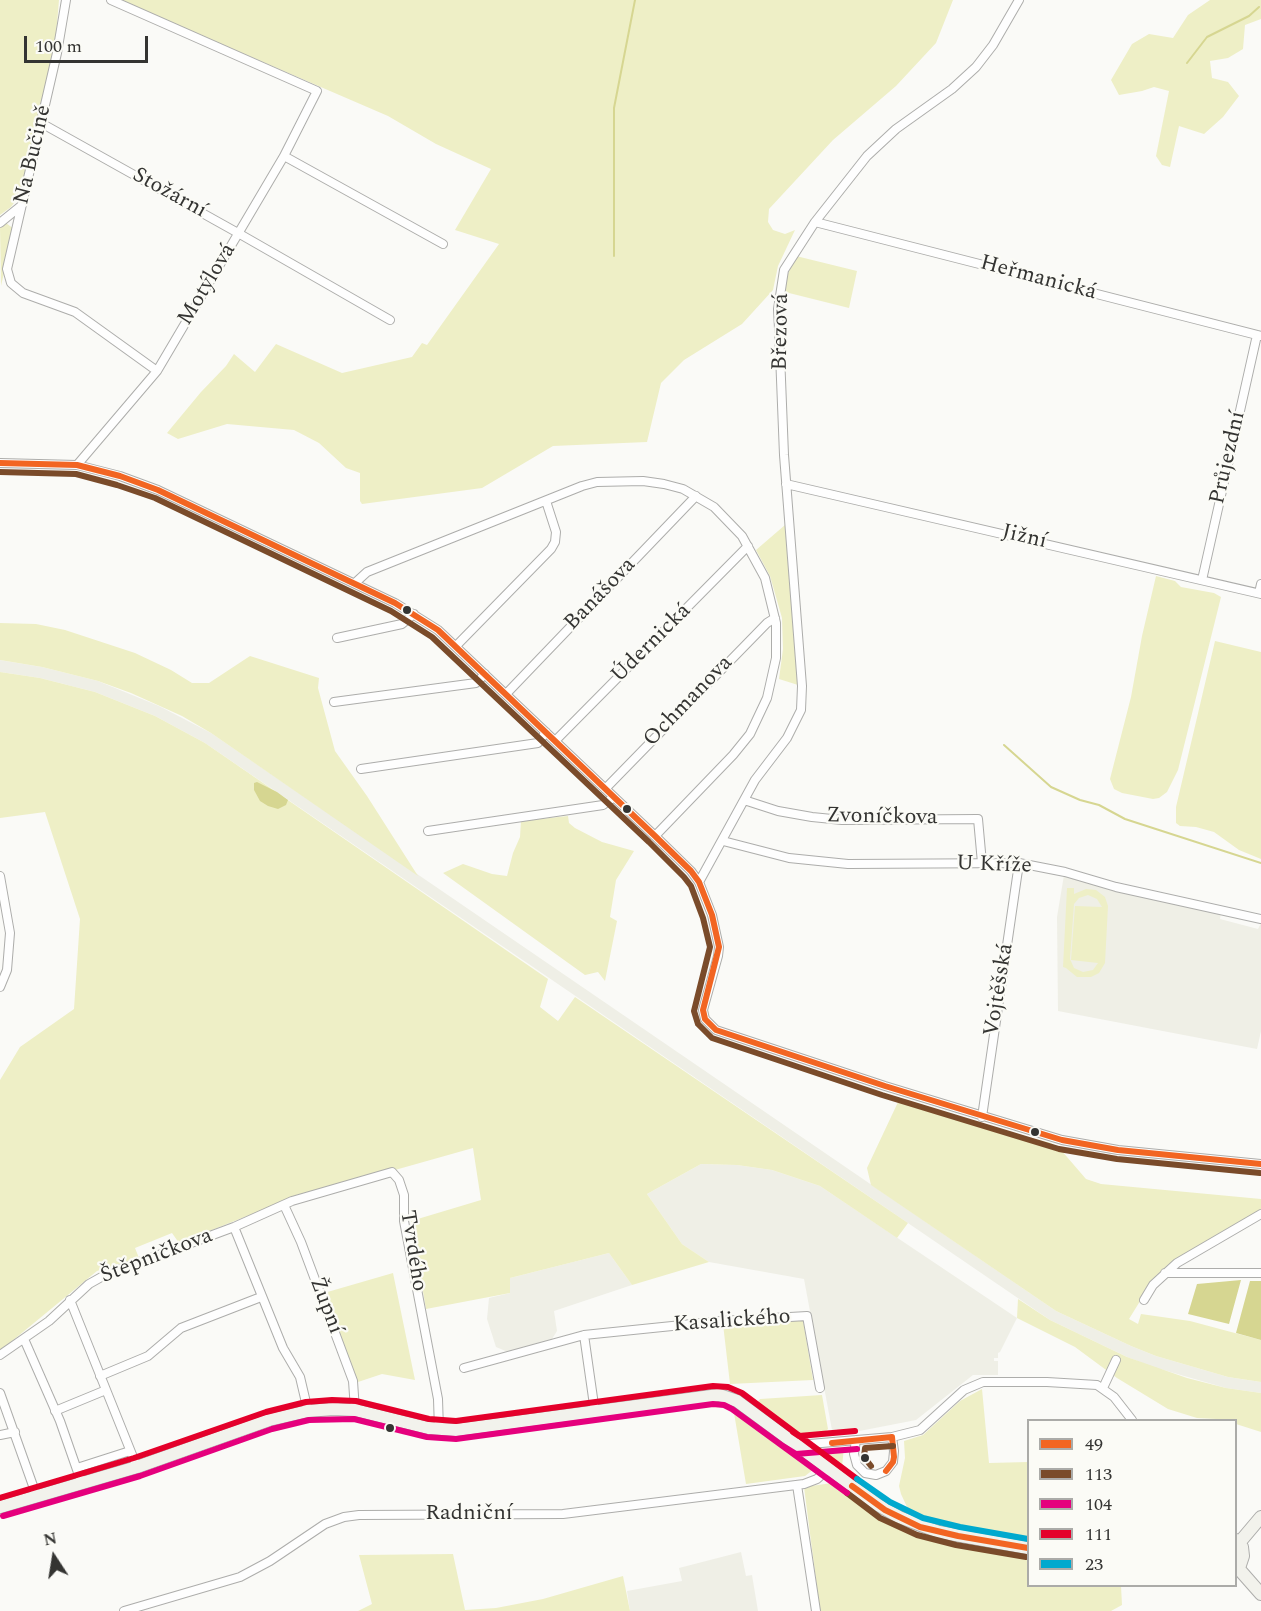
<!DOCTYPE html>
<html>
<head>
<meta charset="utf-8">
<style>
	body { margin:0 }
	#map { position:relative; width:1261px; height:1611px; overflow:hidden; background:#fafaf7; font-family:Spectral,serif }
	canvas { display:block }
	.legend { position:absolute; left:1027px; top:1419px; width:210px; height:168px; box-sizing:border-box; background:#fbfbf6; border:2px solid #ababa8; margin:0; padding:8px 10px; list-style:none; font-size:18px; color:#343432 }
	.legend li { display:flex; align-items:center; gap:12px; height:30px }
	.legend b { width:30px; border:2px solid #ababa8 }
	.north { position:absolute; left:24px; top:1527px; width:60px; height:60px; -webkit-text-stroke:4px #fbfbf6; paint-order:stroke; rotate:348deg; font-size:16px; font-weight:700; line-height:24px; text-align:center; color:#343432 }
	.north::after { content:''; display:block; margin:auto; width:21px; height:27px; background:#343432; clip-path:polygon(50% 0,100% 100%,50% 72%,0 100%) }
	.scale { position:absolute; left:24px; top:36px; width:124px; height:27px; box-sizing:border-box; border:3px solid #343432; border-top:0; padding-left:8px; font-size:18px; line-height:21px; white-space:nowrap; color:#343432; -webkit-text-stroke:4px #fbfbf6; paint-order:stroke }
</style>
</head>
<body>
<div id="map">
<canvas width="1261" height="1611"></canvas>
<ul class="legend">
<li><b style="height:8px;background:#f26522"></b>49</li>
<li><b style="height:8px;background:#7a4b2a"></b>113</li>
<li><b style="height:8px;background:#e5007d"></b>104</li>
<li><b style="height:8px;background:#e4002b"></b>111</li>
<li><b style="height:8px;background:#00a9ce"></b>23</li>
</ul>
<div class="north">N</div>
<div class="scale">100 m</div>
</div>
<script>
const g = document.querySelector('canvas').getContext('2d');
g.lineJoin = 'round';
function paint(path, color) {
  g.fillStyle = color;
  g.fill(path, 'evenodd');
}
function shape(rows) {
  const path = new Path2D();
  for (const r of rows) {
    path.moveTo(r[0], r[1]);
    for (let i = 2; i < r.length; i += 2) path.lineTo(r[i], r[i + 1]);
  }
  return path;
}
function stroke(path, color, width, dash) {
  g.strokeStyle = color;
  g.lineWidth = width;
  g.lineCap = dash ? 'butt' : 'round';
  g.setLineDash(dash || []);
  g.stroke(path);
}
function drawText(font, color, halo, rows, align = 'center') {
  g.font = font + ' Spectral,serif';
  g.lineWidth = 4.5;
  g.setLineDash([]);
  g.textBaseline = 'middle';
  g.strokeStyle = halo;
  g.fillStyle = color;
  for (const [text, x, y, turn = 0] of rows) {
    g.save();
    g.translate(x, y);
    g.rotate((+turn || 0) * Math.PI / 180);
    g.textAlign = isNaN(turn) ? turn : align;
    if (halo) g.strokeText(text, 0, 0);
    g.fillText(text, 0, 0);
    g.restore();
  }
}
paint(shape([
	[0,660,42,667,98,681,159,706,211,733,1056,1311,1131,1346,1156,1356,1228,1377,1261,1382,1261,1393,1226,1388,1153,1367,1127,1357,1050,1320,205,743,155,716,95,692,40,678,0,672],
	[1064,875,1221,912,1220,919,1258,929,1261,923,1261,1031,1257,1049,1058,1011,1057,917],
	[701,1164,737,1165,772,1170,820,1186,1017,1318,1000,1352,998,1353,998,1358,994,1358,994,1361,998,1361,998,1375,973,1375,916,1420,839,1435,837,1429,832,1430,804,1279,709,1262,682,1244,647,1194],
	[609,1253,632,1285,554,1311,557,1331,552,1339,508,1352,496,1347,487,1319,489,1298,510,1293,510,1278],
	[741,1552,746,1576,752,1575,758,1611,630,1611,627,1591,682,1581,679,1568]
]), '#efefe6');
paint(shape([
	[0,0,59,0,55,47,26,174,19,196,11,207,0,215],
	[119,0,953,0,936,43,896,86,833,140,769,209,768,222,773,230,785,234,795,230,778,266,773,290,742,324,684,360,661,383,647,442,553,446,482,488,362,504,360,501,360,473,346,468,319,443,294,430,227,424,178,439,167,433,201,392,226,366,234,354,255,372,276,344,342,373,412,357,422,343,427,345,499,244,455,230,491,169,436,144,388,116],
	[1210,0,1261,0,1261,19,1245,25,1243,49,1228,58,1210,61,1212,78,1228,82,1239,96,1223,117,1204,134,1179,126,1170,167,1162,165,1156,156,1169,91,1154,87,1142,91,1119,95,1111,80,1132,44,1149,34,1173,38,1188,15],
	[6,223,14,229,1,286,0,228],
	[796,256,857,271,849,308,785,292,787,276],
	[785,525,796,650,798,685,779,679,783,649,782,618,770,576,756,550],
	[1156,576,1175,581,1181,587,1214,593,1221,597,1178,770,1167,792,1159,798,1153,799,1122,793,1114,789,1110,779,1131,697,1142,636],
	[0,623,36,624,65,630,135,653,171,670,192,683,209,683,250,656,319,678,318,688,335,751,367,796,418,876,211,733,182,716,131,693,98,681,42,667,0,660],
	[1215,641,1261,652,1261,859,1239,850,1214,832,1196,827,1180,826,1176,823,1176,807],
	[0,672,40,678,95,692,155,716,205,743,548,979,540,1007,558,1021,575,997,908,1223,897,1238,820,1186,772,1170,737,1165,701,1164,647,1194,682,1244,709,1262,632,1285,609,1253,510,1278,510,1293,426,1309,411,1221,481,1200,473,1148,285,1201,179,1243,172,1233,135,1248,139,1258,97,1271,0,1351,0,1080,20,1047,74,1009,80,919,45,812,0,818],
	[568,816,569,823,575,828,602,842,634,851,616,880,610,917,617,921,605,981,598,972,585,975,443,873,463,864,492,874,507,876,513,853,520,837,521,821],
	[1067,888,1074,888,1074,894,1086,889,1096,890,1105,897,1108,906,1105,963,1099,973,1091,977,1077,977,1066,968,1063,967],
	[1088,895,1097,899,1102,907,1075,906,1071,960,1098,963,1093,970,1083,972,1074,968,1070,959,1074,904,1079,898],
	[899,1100,989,1127,1051,1143,1061,1150,1086,1179,1101,1184,1261,1199,1261,1210,1168,1265,1155,1277,1129,1319,1138,1324,1141,1314,1190,1321,1261,1340,1261,1382,1228,1377,1156,1356,1131,1346,1056,1311,871,1185,867,1168],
	[393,1273,415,1380,382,1374,358,1382,324,1293],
	[1018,1299,1050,1320,1127,1357,1187,1378,1226,1388,1261,1393,1261,1432,1236,1424,1236,1420,1197,1418,1168,1409,1117,1378,1075,1347,1017,1318],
	[803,1320,813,1380,730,1384,723,1324],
	[982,1389,989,1463,1028,1462,1028,1541,937,1524,922,1519,907,1507,901,1494,899,1486,905,1458,904,1441,923,1435,960,1401],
	[822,1395,828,1429,820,1437,808,1437,782,1426,761,1410,757,1403,760,1399],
	[734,1413,811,1466,814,1469,805,1476,746,1484],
	[844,1447,842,1467,845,1467,845,1474,817,1454,820,1450],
	[832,1483,868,1508,907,1532,941,1543,1028,1558,1028,1586,1121,1586,1122,1605,1111,1611,820,1611,804,1487],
	[453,1554,465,1610,496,1608,543,1599,623,1576,630,1611,358,1611,372,1604,359,1555]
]), '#eeefc6');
paint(shape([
	[257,782,277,792,288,800,286,805,278,809,268,806,260,801,254,790,254,783],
	[1241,1280,1229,1324,1188,1314,1197,1284],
	[1250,1281,1261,1281,1261,1340,1236,1333]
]), '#d6d691');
stroke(shape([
	[1187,63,1207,37,1249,16,1259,7],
	[614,256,614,108,635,0],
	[1004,745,1051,787,1080,800,1099,805,1125,819,1261,863]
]), '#d6d691', 2);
const street = shape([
	[66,0,57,53,7,269,11,283,23,293,75,312,157,371],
	[41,123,238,233,390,320],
	[284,156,443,244],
	[815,222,1261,336],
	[0,223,22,205],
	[0,463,77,465,120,476,158,490,395,603,438,630,655,836,691,871,699,882,712,915,719,947,718,956,703,1010,705,1019,716,1030,885,1086,1062,1140,1118,1150,1261,1164],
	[77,465,157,371,284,156,317,91,111,0],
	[786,484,1261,594],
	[1202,580,1257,335],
	[355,583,367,572,582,486,597,482,643,481,664,484,683,489,714,507,742,536,765,578,776,623,776,658,767,698,750,734,733,755,655,836],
	[1259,593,1261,584],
	[337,638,402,624,414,614],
	[456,646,551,549,555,542,556,532,546,501],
	[506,694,696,496],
	[334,702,476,683,485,674],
	[555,741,748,546],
	[361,769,538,743,546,732],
	[605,789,767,623,775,618],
	[744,800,778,811,812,817,842,820,978,819,982,863],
	[428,831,603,805,614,797],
	[723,841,789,858,848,864,1019,863,1065,872,1116,887,1261,919],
	[0,876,10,933,7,970,0,987],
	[699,882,755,780,787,738,801,710,802,686,784,455,779,329,778,309,784,270,815,222,867,156,896,129,952,89,976,67,993,45,1019,0],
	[982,1117,1019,863],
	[284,1205,301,1242,353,1381,355,1410],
	[234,1227,283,1348,300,1377,308,1411],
	[1165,1273,1261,1273],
	[70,1300,137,1467],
	[1144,1300,1153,1285,1177,1263,1261,1214],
	[584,1335,595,1412],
	[24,1339,60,1421,82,1484],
	[0,1355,49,1321,89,1284,105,1275,234,1227,292,1201,392,1172,399,1180,404,1195,404,1221,438,1399,439,1430],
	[464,1368,584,1335,721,1321,807,1316,820,1388],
	[100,1376,148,1356,181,1328,261,1297],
	[1103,1388,1116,1360],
	[0,1393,37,1497],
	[55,1411,106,1390],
	[0,1435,15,1432],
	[856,1440,854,1454,857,1465,865,1473,876,1475,886,1471,893,1462,894,1451,892,1437],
	[798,1445,892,1437,920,1430,964,1390,983,1382,1047,1382,1097,1385,1114,1397,1132,1420],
	[77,1468,130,1451],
	[797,1485,816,1611],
	[124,1611,240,1577,270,1561,325,1524,344,1517,359,1515,563,1514,804,1484,817,1479,828,1469]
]);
const secondary = shape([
	[0,1507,137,1467,269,1420,308,1411,333,1409,355,1410,428,1428,456,1430,719,1395,737,1401,878,1505,899,1517,939,1532,1028,1548],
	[1236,1540,1242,1547,1243,1556,1240,1565,1236,1569],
	[1239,1543,1261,1517],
	[1238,1568,1261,1594]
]);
stroke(street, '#adadab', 10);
stroke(secondary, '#adadab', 14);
stroke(street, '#fefefe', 8);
stroke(secondary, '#f2f2ec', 12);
stroke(shape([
	[0,463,77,465,120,476,158,490,395,603,438,630,655,836,691,871,699,882,712,915,719,947,703,1010,705,1019,716,1030,885,1086,1062,1140,1118,1150,1261,1164],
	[832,1443,892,1437,894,1457,893,1462,886,1471],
	[852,1486,885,1510,920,1527,958,1536,1028,1548]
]), '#f26522', 6);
stroke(shape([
	[0,472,76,474,117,485,155,498,391,611,432,637,649,842,684,877,691,886,703,918,710,947,694,1011,698,1024,712,1038,882,1095,1059,1149,1117,1159,1260,1173],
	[871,1466,864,1457,865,1448,893,1446],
	[847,1493,880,1518,917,1535,956,1545,1026,1557]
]), '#7a4b2a', 6);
stroke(shape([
	[783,1446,796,1454,857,1449],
	[3,1516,140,1476,272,1429,309,1420,354,1419,427,1437,456,1439,713,1404,724,1405,732,1409,847,1493]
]), '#e5007d', 6);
stroke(shape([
	[793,1432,799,1436,855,1431],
	[0,1498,134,1458,266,1412,306,1402,332,1400,356,1401,429,1419,456,1421,713,1386,728,1387,742,1393,857,1479]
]), '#e4002b', 6);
stroke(shape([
	[857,1479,890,1502,923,1518,960,1527,1028,1539]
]), '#00a9ce', 6);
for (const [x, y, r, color] of [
	[407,610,5,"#343432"],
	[627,809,5,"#343432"],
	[1035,1132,5,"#343432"],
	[390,1428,5,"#343432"],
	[865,1458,5,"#343432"]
]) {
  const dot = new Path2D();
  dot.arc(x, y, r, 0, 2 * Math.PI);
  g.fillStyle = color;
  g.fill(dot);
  stroke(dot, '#fbfbf6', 2);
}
drawText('22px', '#343432', '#fbfbf6', [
	["Na Bučině",34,155,-77],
	["Stožární",169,194,29],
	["Heřmanická",1038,279,15],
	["Motýlová",208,285,-59],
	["Březová",782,332,-89],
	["Průjezdní",1229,458,-77],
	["Jižní",1024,538,13],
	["Banášova",601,595,-46],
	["Údernická",652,644,-45],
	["Ochmanova",689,702,-46],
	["Zvoníčkova",882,818,1],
	["U Kříže",994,866,2],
	["Vojtěšská",1000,990,-81],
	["Tvrdého",412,1251,81],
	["Štěpničkova",157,1257,-21],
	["Župní",325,1306,69],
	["Kasalického",732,1322,-4],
	["Radniční",469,1515]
]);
</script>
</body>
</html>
